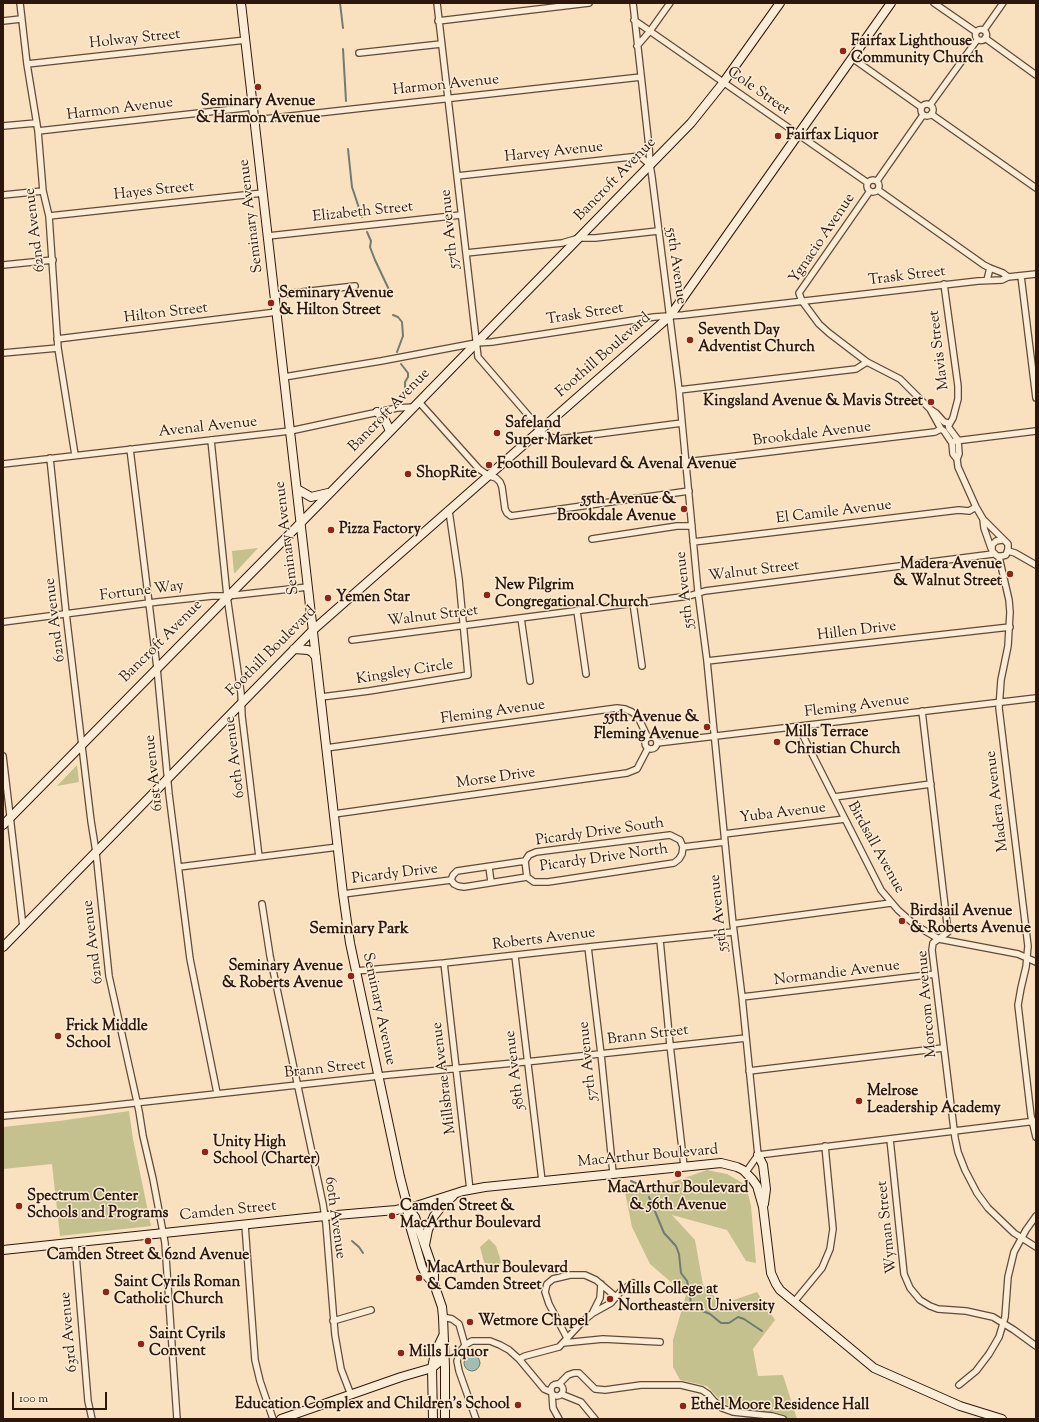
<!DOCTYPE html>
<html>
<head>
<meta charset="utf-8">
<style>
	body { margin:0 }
	#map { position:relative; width:1039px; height:1422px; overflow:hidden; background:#f9e1bf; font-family:"Sorts Mill Goudy",serif }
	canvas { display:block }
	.frame { position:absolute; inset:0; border:4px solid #2d170d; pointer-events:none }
	.scale { position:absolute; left:12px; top:1392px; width:95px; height:18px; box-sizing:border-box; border:2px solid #2d170d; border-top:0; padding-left:5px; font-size:12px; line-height:14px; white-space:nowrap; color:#2d170d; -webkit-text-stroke:3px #fbecd5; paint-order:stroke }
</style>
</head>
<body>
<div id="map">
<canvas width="1039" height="1422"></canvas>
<div class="frame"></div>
<div class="scale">100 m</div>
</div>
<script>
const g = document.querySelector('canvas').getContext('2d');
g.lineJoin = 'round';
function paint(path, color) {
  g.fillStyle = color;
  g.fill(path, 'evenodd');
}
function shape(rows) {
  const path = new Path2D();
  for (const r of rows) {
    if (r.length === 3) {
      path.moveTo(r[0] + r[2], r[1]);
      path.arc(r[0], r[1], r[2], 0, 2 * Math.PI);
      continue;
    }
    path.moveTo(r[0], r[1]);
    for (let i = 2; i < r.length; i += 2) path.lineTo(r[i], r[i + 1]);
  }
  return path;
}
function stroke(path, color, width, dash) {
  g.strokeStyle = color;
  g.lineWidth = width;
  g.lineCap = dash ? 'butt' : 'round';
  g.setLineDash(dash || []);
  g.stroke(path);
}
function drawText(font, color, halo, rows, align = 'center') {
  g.font = font + ' "Sorts Mill Goudy",serif';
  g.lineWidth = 3;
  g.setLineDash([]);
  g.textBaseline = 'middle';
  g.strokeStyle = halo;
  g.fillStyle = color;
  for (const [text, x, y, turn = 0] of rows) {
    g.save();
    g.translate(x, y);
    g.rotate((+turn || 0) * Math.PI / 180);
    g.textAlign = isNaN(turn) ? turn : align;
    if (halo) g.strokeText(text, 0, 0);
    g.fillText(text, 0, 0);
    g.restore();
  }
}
paint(shape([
	[258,548,235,573,234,573,232,551],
	[77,765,79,782,57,786],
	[129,1111,133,1139,151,1226,60,1236,52,1164,3,1169,3,1127,59,1121],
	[707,1170,727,1174,746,1185,751,1206,756,1263,746,1261,727,1230,672,1215,695,1240,703,1285,722,1304,757,1292,775,1320,753,1349,758,1376,783,1375,797,1419,748,1419,719,1399,707,1386,680,1380,673,1367,673,1340,686,1295,650,1264,632,1227,624,1187,670,1183],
	[489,1239,496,1246,501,1261,500,1267,493,1270,484,1262,480,1247]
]), '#c4c18e');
const water = shape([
	[472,1363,8]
]);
paint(water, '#9ebdb3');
stroke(water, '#717b71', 1);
stroke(shape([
	[340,3,343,28],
	[343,49,346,101],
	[348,149,352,187,362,217],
	[367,232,371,241,370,247,375,260,392,296],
	[393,315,398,317,402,322,403,336,397,352],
	[401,364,408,373,408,377,405,382,405,396],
	[631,1181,638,1184,646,1191],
	[649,1197,664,1233,676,1246,679,1254,681,1273,687,1281,691,1302,695,1308,710,1314,721,1323,729,1323,738,1317,744,1319,762,1331],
	[352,1241,359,1247,363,1253]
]), '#717b71', 2);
const street = shape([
	[20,3,27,64,38,131,43,191,49,216,58,348,75,455],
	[437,3,478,357,534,422,539,431,549,437,559,439,682,423],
	[633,3,649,147,650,165,652,177,679,390,698,592,707,661,733,924,742,997,758,1155,746,1172],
	[934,3,976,32],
	[634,20,868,183],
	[3,21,21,19],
	[438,21,589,3],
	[981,35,5.5],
	[984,30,1003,3],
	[985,38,1036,75],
	[637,46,650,31,670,3],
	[359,53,441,44],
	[852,58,921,107],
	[27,64,246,40],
	[927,110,6],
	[930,105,977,40],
	[931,114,1036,188],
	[255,120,641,77],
	[3,126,36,123],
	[38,131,253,107],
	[457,176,640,156,650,165],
	[873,186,6],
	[877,181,923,115],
	[878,190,984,265,990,268,1003,273,1008,277],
	[870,191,799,293,802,301,819,324,829,333,867,362,900,379,930,409,936,413,944,422,948,423,949,428,958,440,959,454,957,459],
	[3,195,43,191],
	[49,216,263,193],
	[268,236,461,215],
	[466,253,562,243,579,238,595,238,658,231],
	[3,265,53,260],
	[1021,276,1036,398],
	[987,280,990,268],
	[944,284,958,386,958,399,953,418,949,425],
	[275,295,355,286],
	[57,339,277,312],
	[3,353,58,348],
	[284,377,381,361,476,343,492,342,654,317,683,315,978,281,1002,280,1008,277,1036,274],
	[679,390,856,369,867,362],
	[419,402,479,469,489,476,496,478,500,482,502,487,505,509,507,513,511,516,689,491],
	[930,409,941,429,944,431,952,443,953,454,957,459,958,467,976,507,983,519,1008,544,1008,549,1006,555,1002,556,997,556,992,551,992,545,996,541,1002,540],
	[211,440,227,596,241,693,242,716,259,857],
	[955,441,1036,431],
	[130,449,157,668,169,794,190,959,217,1093],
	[50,458,66,613,91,821,96,852,109,976,139,1111,143,1136,153,1179,165,1243,177,1419],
	[686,462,935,432,941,429],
	[3,464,290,431,397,408,414,407],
	[983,519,984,528,991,548],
	[592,539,677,526,692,526],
	[693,542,959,510,969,511,976,507],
	[1008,551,1015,553,1036,565],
	[999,557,1009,600,1010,612,1008,646,1001,680,999,708,1028,946,1026,967,1021,988,1018,1005,1031,1116,1036,1137],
	[633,603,642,666],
	[577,611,586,674],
	[521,618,530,681],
	[3,622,157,602,212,596,227,596,308,587],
	[352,640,689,596,705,591,993,554],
	[707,661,1010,627],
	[321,697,369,691,468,675,459,579,449,511],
	[922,711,948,932,933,943,932,950,955,1138,958,1152,965,1170,977,1193,988,1208,1014,1233,1036,1247],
	[798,726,881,890,898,910,915,925,939,939,1018,954,1036,962],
	[651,743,6],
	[657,743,1036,698],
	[326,748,617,708,625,709,632,712,638,717,648,738],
	[3,756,23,927],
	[834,797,931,784],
	[334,814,627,773,637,769,648,748],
	[724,834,845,819],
	[683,847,725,842],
	[525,861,527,877],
	[179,867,338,847],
	[489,867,491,882],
	[451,880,453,875,457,871,525,861,529,855,536,852,670,835,680,840,683,847],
	[451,880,454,884,458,886,464,887,527,877,534,882,548,882,674,863,679,859,682,854,683,847],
	[343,894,451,880],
	[262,904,270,956,323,1204,326,1224,335,1335,341,1369,351,1395],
	[733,924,891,903],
	[660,940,670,1045,684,1166],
	[588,947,601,1054,613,1173],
	[515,956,542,1181],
	[444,963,470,1190],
	[356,971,444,963,588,947,733,932],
	[742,997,935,974],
	[749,1071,943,1048],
	[3,1116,89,1108,388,1075,535,1061,746,1038],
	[890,1139,904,1274,910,1288,920,1300,930,1306,938,1309,966,1311,993,1317,1014,1330,1036,1346],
	[758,1155,1036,1121],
	[245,1225,255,1360,260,1381,273,1419],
	[75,1243,88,1401,92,1419],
	[794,1302,822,1268,830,1249,833,1229,825,1146],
	[593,1312,600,1298,601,1284],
	[443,1317,452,1319,459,1324,465,1345],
	[333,1321,371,1310],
	[567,1338,549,1304,545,1292,547,1284,553,1279,570,1275,585,1275,596,1280,616,1297],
	[563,1343,603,1339,660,1342],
	[519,1359,525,1356,559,1347,583,1321,593,1313,611,1303,621,1291,633,1283],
	[557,1390,6],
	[559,1384,568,1375,574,1373,579,1373,595,1389,605,1390,641,1385,681,1385,702,1390,708,1394,714,1401,722,1408,733,1412,772,1416,783,1419],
	[959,1385,976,1371,989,1354,999,1337,1005,1317,1008,1277,1014,1252,1026,1230,1036,1216],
	[552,1394,553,1408,559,1419],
	[561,1394,581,1402,595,1419],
	[476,1419,459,1371,457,1361,460,1352,465,1345,472,1341,490,1341,500,1345,509,1350,519,1359,544,1389,551,1392]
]);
const secondary = shape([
	[241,3,343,894,350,943,400,1177,408,1208,408,1219,422,1267,426,1275,434,1284],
	[377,412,384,418,390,431],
	[297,489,311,497,328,493],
	[294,649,308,650,312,652,316,657],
	[3,825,331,492,691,123,723,83,780,3],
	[3,947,313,630,670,316,891,3],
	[758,1155,763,1165,766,1189,764,1204],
	[408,1208,415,1217,425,1246,434,1272,434,1284,442,1307,443,1317,445,1367,445,1419],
	[425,1245,428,1230,434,1216,442,1206,453,1196],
	[3,1250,325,1216,396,1210,416,1206,463,1191,485,1187,721,1163,737,1167,743,1170,752,1179,757,1186,763,1207,771,1273,776,1284,780,1290,874,1368,960,1406,1002,1419],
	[281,1419,401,1377,432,1368,440,1361,444,1353],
	[433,1419,432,1368,435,1353,443,1336]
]);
stroke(street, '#604a3a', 8);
stroke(secondary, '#2d170d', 10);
stroke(street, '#fbecd5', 5.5);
stroke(secondary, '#fbecd5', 8);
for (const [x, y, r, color] of [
	[843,51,4,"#8f2418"],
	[258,87,4,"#8f2418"],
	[778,136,4,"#8f2418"],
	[271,303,4,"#8f2418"],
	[690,340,4,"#8f2418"],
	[931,402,4,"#8f2418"],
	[497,433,4,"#8f2418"],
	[489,465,4,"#8f2418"],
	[408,474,4,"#8f2418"],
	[684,509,4,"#8f2418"],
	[331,530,4,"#8f2418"],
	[1010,574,4,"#8f2418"],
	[487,595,4,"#8f2418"],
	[328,598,4,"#8f2418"],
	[707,727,4,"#8f2418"],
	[777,742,4,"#8f2418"],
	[902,921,4,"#8f2418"],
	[351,976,4,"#8f2418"],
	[58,1036,4,"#8f2418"],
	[859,1101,4,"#8f2418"],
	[205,1152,4,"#8f2418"],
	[678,1174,4,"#8f2418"],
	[19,1206,4,"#8f2418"],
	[392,1216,4,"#8f2418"],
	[148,1241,4,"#8f2418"],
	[419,1278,4,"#8f2418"],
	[106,1292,4,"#8f2418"],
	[610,1299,4,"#8f2418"],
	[470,1322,4,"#8f2418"],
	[141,1344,4,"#8f2418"],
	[401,1353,4,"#8f2418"],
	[518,1405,4,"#8f2418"],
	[683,1406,4,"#8f2418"]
]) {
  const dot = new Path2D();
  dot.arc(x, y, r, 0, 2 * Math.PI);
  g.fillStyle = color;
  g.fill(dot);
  stroke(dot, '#fbecd5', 1.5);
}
drawText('15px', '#2d170d', '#fbecd5', [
	["Holway Street",135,40,-6],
	["Harmon Avenue",446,86,-6],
	["Cole Street",758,92,35],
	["Harmon Avenue",120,110,-7],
	["Harvey Avenue",554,153,-6],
	["Bancroft Avenue",616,180,-46],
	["Hayes Street",154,192,-6],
	["Elizabeth Street",363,213,-6],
	["Seminary Avenue",252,216,-97],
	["57th Avenue",451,229,-96],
	["62nd Avenue",36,230,-97],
	["Ygnacio Avenue",823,239,-56],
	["55th Avenue",675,266,82],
	["Trask Street",907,277,-7],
	["Hilton Street",166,314,-7],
	["Trask Street",585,315,-9],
	["Mavis Street",940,350,-97],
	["Foothill Boulevard",604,356,-41],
	["Bancroft Avenue",390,411,-46],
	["Avenal Avenue",208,428,-6],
	["Brookdale Avenue",812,435,-7],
	["El Camile Avenue",834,513,-7],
	["Seminary Avenue",288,538,-97],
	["Walnut Street",754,572,-7],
	["55th Avenue",686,590,-96],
	["Fortune Way",142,592,-7],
	["Walnut Street",433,617,-7],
	["62nd Avenue",56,620,-97],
	["Hillen Drive",857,632,-7],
	["Bancroft Avenue",162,642,-45],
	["Foothill Boulevard",272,652,-45],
	["Kingsley Circle",405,673,-9],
	["Fleming Avenue",857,707,-7],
	["Fleming Avenue",493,713,-8],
	["60th Avenue",236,757,-97],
	["61st Avenue",155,773,-96],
	["Morse Drive",496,779,-8],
	["Madera Avenue",998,801,-97],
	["Yuba Avenue",783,814,-7],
	["Picardy Drive South",600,833,-8],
	["Birdsall Avenue",875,848,61],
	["Picardy Drive North",604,859,-8],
	["Picardy Drive",395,875,-7],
	["55th Avenue",720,913,-96],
	["Roberts Avenue",544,940,-7],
	["62nd Avenue",94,942,-97],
	["Normandie Avenue",837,974,-7],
	["Morcom Avenue",928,1004,-95],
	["Seminary Avenue",378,1009,78],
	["Brann Street",648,1036,-7],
	["57th Avenue",589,1061,-96],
	["Brann Street",325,1070,-6],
	["58th Avenue",516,1070,-97],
	["Millsbrae Avenue",445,1078,-97],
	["MacArthur Boulevard",648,1157,-5],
	["Camden Street",228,1212,-6],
	["60th Avenue",334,1218,82],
	["Wyman Street",888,1227,-96],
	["63rd Avenue",70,1332,-95]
]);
drawText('bold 15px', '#2d170d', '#fbecd5', [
	["Fairfax Lighthouse",851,42],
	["Community Church",851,59],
	["Seminary Avenue",258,102,"center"],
	["& Harmon Avenue",258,119,"center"],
	["Fairfax Liquor",786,136],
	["Seminary Avenue",279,294],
	["& Hilton Street",279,311],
	["Seventh Day",698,331],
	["Adventist Church",698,348],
	["Kingsland Avenue & Mavis Street",923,402,"right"],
	["Safeland",505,424],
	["Super Market",505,441],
	["Foothill Boulevard & Avenal Avenue",497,465],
	["ShopRite",416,474],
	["55th Avenue &",676,500,"right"],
	["Brookdale Avenue",676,517,"right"],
	["Pizza Factory",339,530],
	["Madera Avenue",1002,565,"right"],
	["& Walnut Street",1002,582,"right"],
	["New Pilgrim",495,586],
	["Congregational Church",495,603],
	["Yemen Star",336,598],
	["55th Avenue &",699,718,"right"],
	["Fleming Avenue",699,735,"right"],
	["Mills Terrace",785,733],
	["Christian Church",785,750],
	["Birdsail Avenue",910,912],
	["& Roberts Avenue",910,929],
	["Seminary Avenue",343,967,"right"],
	["& Roberts Avenue",343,984,"right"],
	["Frick Middle",66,1027],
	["School",66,1044],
	["Melrose",867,1092],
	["Leadership Academy",867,1109],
	["Unity High",213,1143],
	["School (Charter)",213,1160],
	["MacArthur Boulevard",678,1189,"center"],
	["& 56th Avenue",678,1206,"center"],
	["Spectrum Center",27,1197],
	["Schools and Programs",27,1214],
	["Camden Street &",400,1207],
	["MacArthur Boulevard",400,1224],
	["Camden Street & 62nd Avenue",148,1256,"center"],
	["MacArthur Boulevard",427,1269],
	["& Camden Street",427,1286],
	["Saint Cyrils Roman",114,1283],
	["Catholic Church",114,1300],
	["Mills College at",618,1290],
	["Northeastern University",618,1307],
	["Wetmore Chapel",478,1322],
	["Saint Cyrils",149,1335],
	["Convent",149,1352],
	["Mills Liquor",409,1353],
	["Education Complex and Children’s School",510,1405,"right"],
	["Ethel Moore Residence Hall",691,1406]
], 'left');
drawText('bold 16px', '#2d170d', '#fbecd5', [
	["Seminary Park",359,930]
]);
</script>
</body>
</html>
